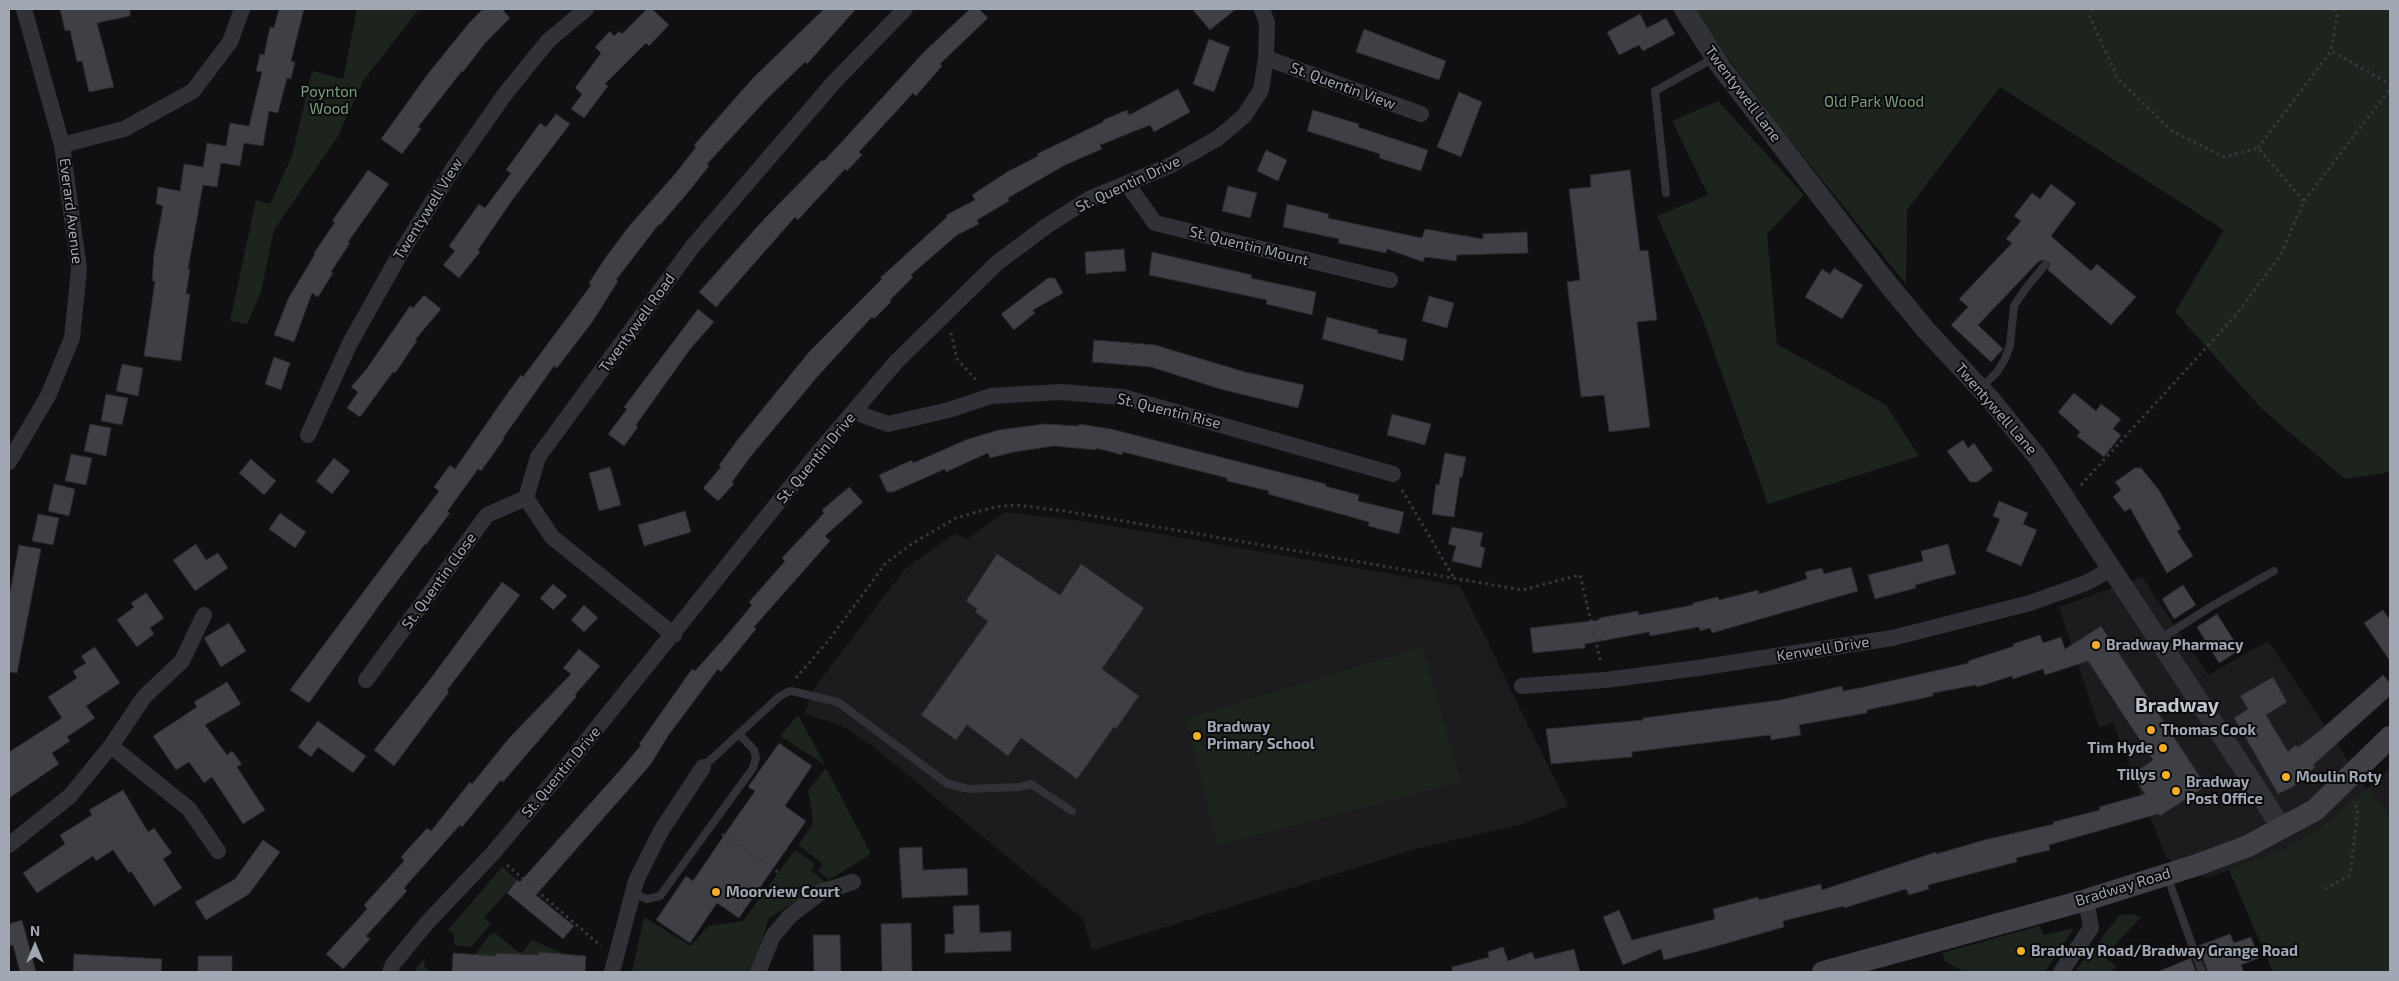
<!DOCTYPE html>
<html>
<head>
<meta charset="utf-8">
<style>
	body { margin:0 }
	#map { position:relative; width:2399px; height:981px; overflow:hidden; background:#101012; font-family:"Exo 2",sans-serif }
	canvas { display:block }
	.frame { position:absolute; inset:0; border:10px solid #a1a7b3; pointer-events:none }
	.north { position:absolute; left:10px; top:921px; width:50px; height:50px; -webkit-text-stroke:4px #0b0b0d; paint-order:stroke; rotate:0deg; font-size:14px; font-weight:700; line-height:20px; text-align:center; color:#a1a7b3 }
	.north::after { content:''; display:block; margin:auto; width:18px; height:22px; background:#a1a7b3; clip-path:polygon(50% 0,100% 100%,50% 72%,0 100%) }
</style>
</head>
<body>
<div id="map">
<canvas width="2399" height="981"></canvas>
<div class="frame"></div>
<div class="north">N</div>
</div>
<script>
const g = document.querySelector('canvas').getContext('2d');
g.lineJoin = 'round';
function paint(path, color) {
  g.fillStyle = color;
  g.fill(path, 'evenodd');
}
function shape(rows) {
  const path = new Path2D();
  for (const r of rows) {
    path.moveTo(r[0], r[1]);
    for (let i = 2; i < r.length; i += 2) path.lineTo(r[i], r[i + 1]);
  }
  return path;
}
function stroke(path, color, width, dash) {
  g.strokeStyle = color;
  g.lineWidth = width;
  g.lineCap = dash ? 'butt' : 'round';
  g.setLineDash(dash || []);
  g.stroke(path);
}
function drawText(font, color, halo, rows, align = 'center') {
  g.font = font + ' "Exo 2",sans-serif';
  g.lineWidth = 4;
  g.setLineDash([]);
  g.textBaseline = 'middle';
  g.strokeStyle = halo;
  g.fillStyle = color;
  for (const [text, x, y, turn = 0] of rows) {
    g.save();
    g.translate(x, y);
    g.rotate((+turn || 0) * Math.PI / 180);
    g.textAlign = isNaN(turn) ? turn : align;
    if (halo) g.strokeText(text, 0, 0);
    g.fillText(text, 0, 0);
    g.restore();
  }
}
paint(shape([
	[1005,512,1090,522,1460,586,1568,806,1523,824,1416,849,1092,950,1083,919,875,748,841,725,804,714,814,688,906,568,954,534,967,539],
	[2142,577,2208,675,2268,641,2367,789,2390,768,2390,816,2368,790,2320,828,2280,851,2256,862,2205,878,2166,857,2113,723,2099,727,2059,607]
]), '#1c1c1f');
paint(shape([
	[357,9,419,9,363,81,338,136,274,230,261,292,247,324,230,321,256,200,270,204,292,156,312,71,343,79],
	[1696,9,2390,9,2390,472,2345,479,2262,409,2175,312,2224,230,2000,87,1907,210,1906,284,1786,135,1728,58],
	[1718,101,1804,195,1767,234,1777,344,1886,405,1919,456,1768,504,1701,315,1657,216,1708,195,1672,121],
	[1422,647,1461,782,1217,845,1186,719],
	[798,715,825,765,780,736],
	[826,768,871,854,829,880,818,871,823,864,798,845,812,826,813,819,808,791],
	[2368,789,2390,816,2390,972,2273,972,2229,870,2280,851,2320,828],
	[795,850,815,864,811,871,826,882,769,918,752,972,632,972,644,917,691,946,708,926,743,921],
	[502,867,517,880,484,918,491,924,471,947,454,945,454,934,448,930],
	[2132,914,2141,917,2104,957,2116,966,2111,972,2074,972,2120,915],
	[2039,926,2044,935,2074,928,2045,972,1964,972,1945,961,1942,953],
	[495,933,521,954,532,940,564,954,539,952,538,955,496,953,496,956,475,955,490,934],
	[425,958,424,966,431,972,413,972]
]), '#1d241e');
const building = shape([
	[60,9,130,9,130,16,97,23,114,87,89,92,82,61,77,62,70,30,65,31,60,9],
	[279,9,304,9,291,61,295,62,291,79,287,78,278,113,269,111,263,146,244,143,240,166,221,163,217,187,203,185,188,269,190,269,186,294,190,294,181,361,144,356,155,281,152,281,154,254,163,206,156,204,158,187,180,191,184,164,203,167,207,143,226,146,230,123,249,126,262,72,256,71,260,54,264,55,270,27,274,28,279,9],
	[483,9,502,9,510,18,486,42,463,72,462,71,418,127,421,129,402,154,381,139,427,75,469,23,483,9],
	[647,9,652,9,669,25,649,46,646,43,605,84,608,86,584,118,571,109,582,94,575,88,601,53,595,47,610,31,614,36,619,31,622,34,647,9],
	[824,9,856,9,807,64,805,62,767,99,707,164,709,166,686,195,660,225,659,224,616,280,618,281,593,321,557,368,554,366,503,438,504,439,481,471,478,469,447,512,450,513,426,545,425,544,386,596,309,703,290,690,439,491,434,487,450,465,455,469,509,391,521,375,523,377,575,307,591,285,589,283,606,257,630,225,675,174,696,147,694,145,753,78,824,9],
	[970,9,979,9,988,18,940,64,942,66,916,96,913,93,859,152,862,155,847,171,845,169,798,220,795,217,716,307,699,292,765,218,822,160,824,161,925,51,970,9],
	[1192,9,1236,9,1210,30,1192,9],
	[1640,14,1647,28,1666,18,1675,34,1643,51,1639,45,1619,55,1607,32,1640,14],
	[1364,29,1446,61,1439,80,1356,52,1364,29],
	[1209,39,1230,47,1214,92,1193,84,1209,39],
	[1178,89,1190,112,1154,132,1150,125,1100,145,1102,149,1065,165,1008,198,1009,201,977,220,979,224,957,235,911,275,913,277,890,300,891,302,874,319,872,317,818,376,751,456,732,482,734,484,718,501,703,488,721,467,719,465,739,438,809,352,882,279,880,278,947,217,946,215,975,200,972,195,1007,172,1038,156,1037,154,1103,122,1103,120,1127,110,1129,115,1178,89],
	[1459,92,1482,102,1461,157,1437,147,1459,92],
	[1313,110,1359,124,1358,127,1428,150,1421,171,1379,158,1380,154,1307,131,1313,110],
	[556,114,570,124,513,199,478,250,480,252,459,278,443,265,455,251,449,246,479,204,485,208,511,173,506,170,540,123,546,127,556,114],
	[1266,150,1287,160,1278,181,1257,171,1266,150],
	[368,170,389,184,348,242,350,243,331,272,333,273,318,297,312,293,294,342,274,335,288,299,315,254,314,253,335,222,332,221,368,170],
	[1630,170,1640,251,1648,250,1657,320,1637,322,1650,427,1609,432,1604,395,1581,397,1567,282,1580,280,1569,189,1591,187,1590,175,1630,170],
	[2051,184,2076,203,2051,236,2091,271,2097,264,2136,297,2111,325,2048,270,2050,263,2043,260,2038,262,1978,325,2003,349,1991,362,1951,325,1968,307,1959,299,2012,243,2006,239,2021,221,2014,216,2032,193,2040,199,2051,184],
	[1228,186,1257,193,1250,218,1222,211,1228,186],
	[1287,204,1329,214,1328,218,1422,238,1425,229,1483,239,1483,234,1527,232,1528,253,1457,255,1456,261,1425,257,1423,262,1387,249,1386,253,1338,243,1339,239,1283,227,1287,204],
	[1124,249,1126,271,1086,274,1085,252,1124,249],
	[1152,252,1252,275,1251,278,1316,292,1312,315,1266,304,1267,300,1149,275,1152,252],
	[1834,268,1863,285,1842,319,1805,297,1822,269,1830,274,1834,268],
	[1048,278,1055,278,1063,293,1033,310,1035,313,1014,330,1001,314,1048,278],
	[424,295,441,309,415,340,417,341,395,373,393,372,360,417,347,408,358,392,351,387,365,371,410,306,413,308,424,295],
	[1429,296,1454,303,1447,328,1422,321,1429,296],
	[698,309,714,322,691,348,636,425,638,427,624,446,608,434,627,409,624,407,698,309],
	[1327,317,1378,330,1377,333,1407,339,1403,361,1322,339,1327,317],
	[1094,340,1132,343,1132,345,1133,343,1155,345,1245,372,1304,385,1298,408,1220,389,1151,367,1092,362,1094,340],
	[274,357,290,363,281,390,265,384,274,357],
	[122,364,143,368,138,396,116,391,122,364],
	[2074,393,2096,411,2101,404,2121,419,2113,429,2121,435,2104,457,2077,436,2080,432,2058,412,2074,393],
	[106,394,128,398,122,425,101,421,106,394],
	[1392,414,1431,424,1425,445,1387,435,1392,414],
	[90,424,111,428,106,456,84,451,90,424],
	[1044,424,1079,426,1079,424,1111,429,1326,484,1325,486,1359,495,1358,501,1404,512,1399,534,1368,526,1369,522,1268,494,1269,491,1227,481,1227,478,1123,452,1122,455,1096,448,1096,450,1054,446,1014,452,990,458,988,453,946,472,945,469,893,492,887,492,879,475,912,460,913,463,968,439,999,430,1044,424],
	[1963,440,1968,448,1974,443,1993,470,1977,482,1970,482,1947,451,1963,440],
	[1445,453,1466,457,1462,478,1460,477,1454,517,1432,514,1436,484,1439,485,1445,453],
	[71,454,92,458,86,485,65,481,71,454],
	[334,458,350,471,332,494,316,481,334,458],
	[251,459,276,481,264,495,239,473,251,459],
	[610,467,621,505,599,511,589,473,610,467],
	[2135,468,2141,468,2159,490,2181,529,2177,531,2193,556,2167,573,2130,508,2125,512,2113,497,2121,490,2115,482,2135,468],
	[54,484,75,489,69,516,48,511,54,484],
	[849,487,863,502,825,536,830,541,754,627,756,629,721,672,718,669,668,736,651,764,536,895,574,926,563,939,507,893,517,880,520,882,621,769,641,745,639,744,692,669,695,671,727,635,752,605,749,602,785,561,782,558,824,513,822,510,849,487],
	[1999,501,2028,513,2023,524,2037,530,2021,566,1986,551,2000,519,1993,516,1999,501],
	[685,511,691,532,644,546,638,525,685,511],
	[280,513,306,532,295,548,269,529,280,513],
	[38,514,59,518,53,545,32,541,38,514],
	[1452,527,1483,533,1480,546,1485,548,1481,568,1452,561,1456,546,1448,544,1452,527],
	[196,544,206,560,218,553,228,568,195,591,173,560,196,544],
	[1948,544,1956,574,1915,585,1916,588,1875,599,1868,575,1923,561,1921,551,1948,544],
	[19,545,41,549,17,673,9,672,9,598,19,545],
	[997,554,1060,595,1081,564,1144,608,1102,669,1139,696,1116,729,1114,727,1077,779,1021,738,1008,756,967,725,956,740,921,715,988,621,975,612,977,609,966,601,997,554],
	[1851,567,1858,591,1712,633,1710,628,1700,631,1699,627,1650,636,1649,632,1585,644,1585,648,1533,653,1530,628,1599,620,1599,618,1638,611,1639,615,1693,605,1693,603,1718,597,1719,600,1758,590,1759,594,1807,579,1805,572,1822,568,1824,574,1851,567],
	[502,582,520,595,447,690,449,692,394,766,374,750,431,678,502,582],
	[553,584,567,596,553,610,540,598,553,584],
	[2183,585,2196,605,2174,619,2162,599,2183,585],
	[146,593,164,618,150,628,154,634,137,647,117,620,134,607,131,603,146,593],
	[584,605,598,618,584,632,571,620,584,605],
	[2383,610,2390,620,2390,661,2364,623,2383,610],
	[2217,614,2240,650,2219,663,2197,627,2217,614],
	[229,623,246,651,221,667,204,638,229,623],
	[2101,626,2206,786,2160,816,2158,814,2049,845,2050,850,2016,858,2017,862,1928,885,1929,889,1909,895,1906,889,1844,908,1844,906,1783,921,1784,927,1710,948,1664,960,1661,949,1623,965,1603,917,1619,910,1632,940,1715,919,1713,909,1758,897,1759,900,1821,884,1822,890,1936,852,1936,854,1984,840,2054,824,2053,822,2100,810,2099,807,2145,794,2132,774,2153,760,2088,661,2045,675,2043,669,2013,679,2012,676,1977,687,1976,685,1933,693,1933,696,1867,710,1867,713,1799,725,1801,735,1771,740,1770,735,1632,752,1632,757,1551,764,1546,729,1643,720,1643,718,1780,700,1842,686,1843,691,1864,687,1969,663,1968,661,2014,646,2013,644,2040,635,2043,643,2061,637,2065,649,2101,626],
	[95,647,120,683,86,706,95,718,67,737,70,741,52,753,59,764,9,798,9,752,62,718,48,697,77,678,73,671,86,663,81,656,95,647],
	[579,649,600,666,575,695,577,696,503,782,501,780,462,827,460,825,404,888,407,891,366,936,370,939,343,969,326,954,367,909,364,905,404,861,401,857,427,828,431,831,470,782,472,784,510,737,571,674,563,668,579,649],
	[2383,675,2390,683,2390,696,2313,765,2315,767,2293,787,2278,794,2234,718,2248,709,2240,696,2273,677,2287,702,2266,715,2288,752,2295,745,2298,747,2317,733,2383,675],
	[227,682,241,704,205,725,227,755,232,751,242,764,237,767,265,810,243,824,212,777,204,783,189,762,176,770,153,736,197,707,194,702,227,682],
	[318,721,366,756,353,773,318,747,311,757,298,747,318,721],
	[779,743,812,766,785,806,806,821,739,918,717,903,690,943,656,920,686,876,693,881,727,831,755,791,748,787,779,743],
	[123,790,148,832,154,828,172,853,163,859,182,888,154,906,131,871,129,873,113,850,96,861,93,856,37,893,23,873,65,844,60,835,92,815,89,810,123,790],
	[263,840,280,852,249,894,206,920,195,902,235,879,263,840],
	[922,847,923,870,967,868,968,895,902,898,899,848,922,847],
	[979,905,980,933,1011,931,1011,951,945,953,945,934,954,934,953,906,979,905],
	[22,920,36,972,20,972,13,945,9,946,9,924,22,920],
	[911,923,912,972,882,972,881,924,911,923],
	[2230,934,2234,943,2251,937,2259,958,2241,965,2244,972,2208,972,2198,946,2230,934],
	[813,935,840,935,841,972,814,972,813,935],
	[1503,947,1508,961,1532,952,1535,959,1574,949,1580,972,1452,972,1452,967,1489,957,1488,952,1503,947],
	[539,952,586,956,585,972,452,972,453,953,496,956,496,953,538,955,539,952],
	[74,954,162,959,161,972,73,972,74,954],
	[198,956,232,956,232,972,198,972,198,956],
	[2191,958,2196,972,2157,972,2191,958]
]);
paint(building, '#3f4045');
stroke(building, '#2a2a2e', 1);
stroke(shape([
	[2092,9,2090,17,2118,79,2172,131,2224,157,2258,148,2304,201],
	[2333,9,2337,16,2331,51,2390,84],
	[2258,148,2331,51],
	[951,333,957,359,978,382],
	[2081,485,2236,315,2280,256,2304,201,2390,89],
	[1402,490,1454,578],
	[796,678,828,641,886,563,913,543,956,518,995,507,1015,505,1065,511,1522,590,1580,575,1601,663],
	[722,834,779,873],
	[507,865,601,946],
	[2325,889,2350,875,2358,808,2352,802]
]), '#37393e', 3, [2.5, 4]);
stroke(shape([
	[1666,193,1655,91,1714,58],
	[1981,388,1997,372,2005,359,2010,345,2014,306,2026,288,2045,265],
	[2160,639,2212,606,2274,571],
	[703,767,780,696,790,691,796,692,838,702,948,784,969,789,1020,787,1031,784,1072,811],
	[2167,876,2202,972],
	[633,893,647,899,660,896,753,768,756,758,754,750,739,734]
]), '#313237', 8);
stroke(shape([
	[1266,58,1421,114],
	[62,145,124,129,193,91,230,42,242,9],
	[1127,184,1155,223,1390,280],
	[854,412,888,424,949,410,991,396,1061,392,1123,397,1393,474],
	[308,435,350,343,400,254,454,167,505,94,548,41,586,9],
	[9,462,48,396,72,338,79,269,62,145,24,9],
	[674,635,552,537,526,498,538,457,693,246,835,81,905,9],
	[366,680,487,515,526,498],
	[1522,686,1605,680,1698,668,1892,638,2030,603,2086,583,2113,568],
	[111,746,189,809,218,851],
	[9,845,70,796,111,746,144,697,182,661,204,615],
	[390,972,393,964,426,924,493,853,563,770,817,454,896,362,997,263,1048,225,1089,199,1169,166,1218,138,1244,116,1261,90,1266,58,1267,23,1262,9],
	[612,972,636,881,661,831,703,767],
	[758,972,773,936,790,916,821,892,853,882],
	[2061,972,2091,928,2086,900]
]), '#313237', 16);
stroke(shape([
	[1684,9,1721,67,1887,283,1926,330,1991,400,2039,459,2257,789,2282,829]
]), '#313237', 20);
stroke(shape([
	[1823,972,2086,900,2197,865,2248,846,2315,810,2390,737]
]), '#3f4147', 22);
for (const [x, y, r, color] of [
	[2096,645,5,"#f1ae29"],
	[2151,730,5,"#f1ae29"],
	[1197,736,5,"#f1ae29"],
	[2163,748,5,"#f1ae29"],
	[2166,775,5,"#f1ae29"],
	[2286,777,5,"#f1ae29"],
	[2176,791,5,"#f1ae29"],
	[716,892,5,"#f1ae29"],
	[2021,951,5,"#f1ae29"]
]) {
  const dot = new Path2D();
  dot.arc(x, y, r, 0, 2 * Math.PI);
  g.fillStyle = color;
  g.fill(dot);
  stroke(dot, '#0b0b0d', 2);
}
drawText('15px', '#a1a7b3', '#0b0b0d', [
	["St. Quentin View",1343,86,20],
	["Twentywell Lane",1743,94,53],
	["St. Quentin Drive",1128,184,-25],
	["Twentywell View",428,209,-58],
	["Everard Avenue",71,211,83],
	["St. Quentin Mount",1249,246,14],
	["Twentywell Road",637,323,-54],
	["Twentywell Lane",1996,409,49],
	["St. Quentin Rise",1169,411,14],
	["St. Quentin Drive",816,458,-50],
	["St. Quentin Close",439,581,-54],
	["Kenwell Drive",1823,649,-9],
	["St. Quentin Drive",561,772,-50],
	["Bradway Road",2123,887,-17]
]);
drawText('15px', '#789e7b', '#0b0b0d', [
	["Poynton",329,92],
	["Wood",329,109],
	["Old Park Wood",1874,102]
]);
drawText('bold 15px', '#a1a7b3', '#0b0b0d', [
	["Bradway Pharmacy",2106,645],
	["Bradway",1207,727],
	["Primary School",1207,744],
	["Thomas Cook",2161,730],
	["Tim Hyde",2153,748,"right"],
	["Tillys",2156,775,"right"],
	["Moulin Roty",2296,777],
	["Bradway",2186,782],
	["Post Office",2186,799],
	["Moorview Court",726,892],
	["Bradway Road/Bradway Grange Road",2031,951]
], 'left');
drawText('bold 20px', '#c2c6cf', '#0b0b0d', [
	["Bradway",2177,705]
]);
</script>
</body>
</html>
